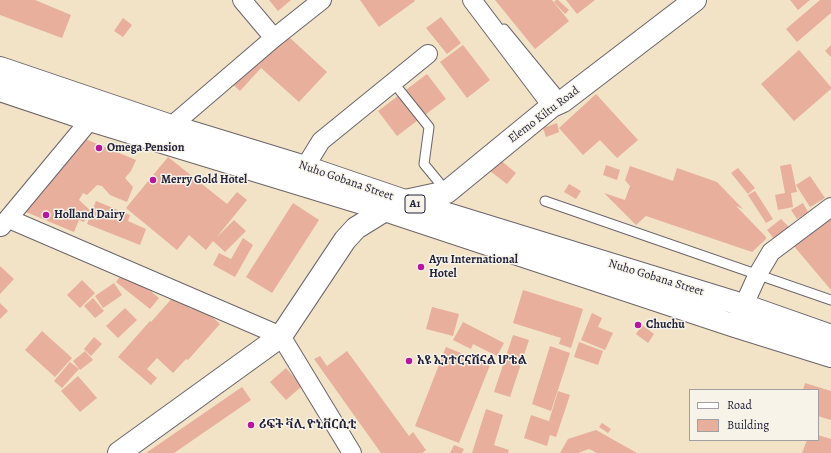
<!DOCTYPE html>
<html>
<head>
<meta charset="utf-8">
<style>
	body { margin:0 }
	#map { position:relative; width:831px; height:453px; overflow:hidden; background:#f2e2c6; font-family:Alegreya,serif }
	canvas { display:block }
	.legend { position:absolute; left:689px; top:389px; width:130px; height:52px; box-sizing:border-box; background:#f7f3e8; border:1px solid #a29fa3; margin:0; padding:5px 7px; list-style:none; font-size:12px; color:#22223b }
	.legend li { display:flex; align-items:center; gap:8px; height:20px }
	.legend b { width:20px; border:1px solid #a29fa3 }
</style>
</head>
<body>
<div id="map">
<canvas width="831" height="453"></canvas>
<ul class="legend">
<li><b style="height:5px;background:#fff"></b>Road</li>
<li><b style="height:11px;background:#e7af9c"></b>Building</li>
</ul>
</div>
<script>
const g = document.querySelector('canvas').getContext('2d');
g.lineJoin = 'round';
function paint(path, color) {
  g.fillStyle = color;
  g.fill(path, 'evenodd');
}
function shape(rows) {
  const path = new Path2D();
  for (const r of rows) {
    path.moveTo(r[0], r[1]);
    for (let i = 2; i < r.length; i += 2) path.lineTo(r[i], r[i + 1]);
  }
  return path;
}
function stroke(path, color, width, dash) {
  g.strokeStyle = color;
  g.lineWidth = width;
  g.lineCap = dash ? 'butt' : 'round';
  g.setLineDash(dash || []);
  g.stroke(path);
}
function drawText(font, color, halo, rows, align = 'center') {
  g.font = font + ' Alegreya,"Noto Serif Ethiopic",serif';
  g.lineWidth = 3;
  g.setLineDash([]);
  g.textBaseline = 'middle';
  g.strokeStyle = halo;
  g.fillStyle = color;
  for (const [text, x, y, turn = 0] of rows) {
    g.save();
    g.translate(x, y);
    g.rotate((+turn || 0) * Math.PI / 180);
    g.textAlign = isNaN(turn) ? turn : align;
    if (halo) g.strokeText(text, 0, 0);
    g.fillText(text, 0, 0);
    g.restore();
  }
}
paint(shape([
	[0,0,35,0,71,15,62,38,0,15],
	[269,0,291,0,278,11],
	[360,0,414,0,415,1,379,27],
	[495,0,552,0,569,21,535,49],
	[556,0,558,0,569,10,565,14,554,2],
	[566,0,595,0,577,14],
	[790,0,810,0,798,10],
	[820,0,831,0,831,13,797,42,786,29],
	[441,17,461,43,447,54,426,28],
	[123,18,132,25,123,37,114,31],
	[276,25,327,72,299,102,261,68,240,91,227,79],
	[463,45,490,80,467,98,440,62],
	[831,45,831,57,825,51],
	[799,50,831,87,831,89,794,121,761,84],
	[427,74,446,99,397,136,378,111],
	[596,94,638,140,617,158,600,140,583,155,559,128],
	[557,123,559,132,546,137,543,128],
	[83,138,136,160,131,171,125,178,133,187,127,202,110,195,102,186,97,185,87,195,83,193,79,200,90,210,84,222,79,220,74,232,26,212,31,201],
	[168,157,227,204,237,192,247,200,216,238,234,220,246,231,225,252,213,241,206,250,189,235,177,250,126,208],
	[499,159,516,173,507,184,490,171],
	[791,164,797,192,791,193,793,207,778,210,775,195,785,193,780,166],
	[606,165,620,170,617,180,603,175],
	[630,166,673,181,677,168,717,182,743,209,736,206,766,237,766,239,752,252,646,216,636,225,604,193,625,200,630,186,625,180],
	[738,168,755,188,748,194,731,173],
	[810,176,825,198,810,207,796,185],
	[569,184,581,191,576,199,564,192],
	[755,191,773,219,766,223,748,195],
	[96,201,130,215,128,221,146,229,140,245,87,224],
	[293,203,319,220,272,293,246,277],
	[803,203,808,212,797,219,791,210],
	[831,213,831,290,793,245],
	[781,219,789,227,774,239,767,230],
	[243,238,253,245,235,277,213,265,219,253,231,259],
	[0,266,14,279,0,294],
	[125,270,159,298,150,309,116,282],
	[82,280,95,293,80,308,67,295],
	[114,283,122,295,103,308,95,296],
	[523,290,583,309,571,348,559,344,561,338,513,323],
	[175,295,191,309,196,303,220,324,188,360,186,359,173,373,157,358,147,369,157,378,151,385,118,357,150,321,151,322],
	[93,298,104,311,95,318,84,306],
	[0,303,8,311,0,319],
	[432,307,459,314,453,336,426,329],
	[125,308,137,320,118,338,106,326],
	[592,313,602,318,598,327,613,333,605,350,581,340],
	[463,322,504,343,497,356,473,344,471,349,453,340],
	[642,325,654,334,648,343,636,334],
	[42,331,72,358,55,377,25,350],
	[513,335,529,340,510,397,494,392],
	[94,337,102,344,91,356,84,349],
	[579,342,603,351,598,365,574,357],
	[550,346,570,353,551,411,532,404],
	[446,347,490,365,459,443,415,426],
	[85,351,93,360,80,370,73,361],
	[347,351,409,436,413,432,426,450,422,453,381,453,314,359,320,356,327,366],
	[70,362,79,369,62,388,54,381],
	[286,368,302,386,286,400,270,382],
	[78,376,97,398,80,412,61,391],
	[805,383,831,391,831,420,818,416,818,390,803,390],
	[242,387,251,400,174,453,146,453],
	[558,391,570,395,560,425,549,421],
	[486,409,503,415,494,445,509,450,508,453,472,453],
	[531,415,560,425,556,437,550,435,547,446,524,438],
	[602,423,611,429,608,433,599,427],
	[596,430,637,453,597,453,589,449,578,453,560,453,568,439],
	[818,435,831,439,831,453,802,453,807,440,818,440],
	[454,445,464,449,462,453,450,453]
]), '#e7af9c');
const service = shape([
	[504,29,563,101],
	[393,82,429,127,424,164,447,192],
	[545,201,831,300]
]);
const minor = shape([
	[242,0,274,38],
	[472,0,552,106],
	[162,134,274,38,322,0],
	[305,167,321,141,428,54],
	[9,219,281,336,352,453],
	[1,227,90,120],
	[738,318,758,274,771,252,831,207]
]);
const tertiary = shape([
	[119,453,281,336,345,240,356,228,385,210,405,201,447,192,552,106,563,101,695,0]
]);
const primary = shape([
	[0,68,171,126,305,167,405,201,743,305,831,336],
	[0,90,90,120,385,210,735,326,831,356]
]);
stroke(service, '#6b656c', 11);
stroke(minor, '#6b656c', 20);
stroke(tertiary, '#6b656c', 24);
stroke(primary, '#6b656c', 24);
stroke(service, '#fff', 9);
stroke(minor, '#fff', 18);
stroke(tertiary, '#fff', 22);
stroke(primary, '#fff', 22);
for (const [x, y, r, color] of [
	[99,148,4,"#b5179e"],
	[153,180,4,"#b5179e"],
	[46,215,4,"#b5179e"],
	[421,267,4,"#b5179e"],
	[638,325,4,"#b5179e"],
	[409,361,4,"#b5179e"],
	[251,425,4,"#b5179e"]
]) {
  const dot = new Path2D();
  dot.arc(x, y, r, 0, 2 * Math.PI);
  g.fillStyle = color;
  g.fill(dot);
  stroke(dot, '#f7f3e8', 1.5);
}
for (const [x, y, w] of [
	[415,204,20]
]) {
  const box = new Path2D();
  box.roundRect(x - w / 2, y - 9, w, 18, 3);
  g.fillStyle = '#f7f3e8';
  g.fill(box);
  stroke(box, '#22223b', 1);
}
drawText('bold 11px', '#22223b', null, [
	["A1",415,204]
]);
drawText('12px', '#22223b', '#f7f3e8', [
	["Elemo Kiltu Road",544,115,-37],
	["Nuho Gobana Street",346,181,19],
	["Nuho Gobana Street",656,278,17]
]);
drawText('bold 12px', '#22223b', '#f7f3e8', [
	["Omega Pension",107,148],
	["Merry Gold Hotel",161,180],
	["Holland Dairy",54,215],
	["Ayu International",429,260],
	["Hotel",429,274],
	["Chuchu",646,325],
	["አዩ ኢንተርናሽናል ሆቴል",417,361],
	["ሪፍት ቫሊ ዮኒቨርሲቲ",259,425]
], 'left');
</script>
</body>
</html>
